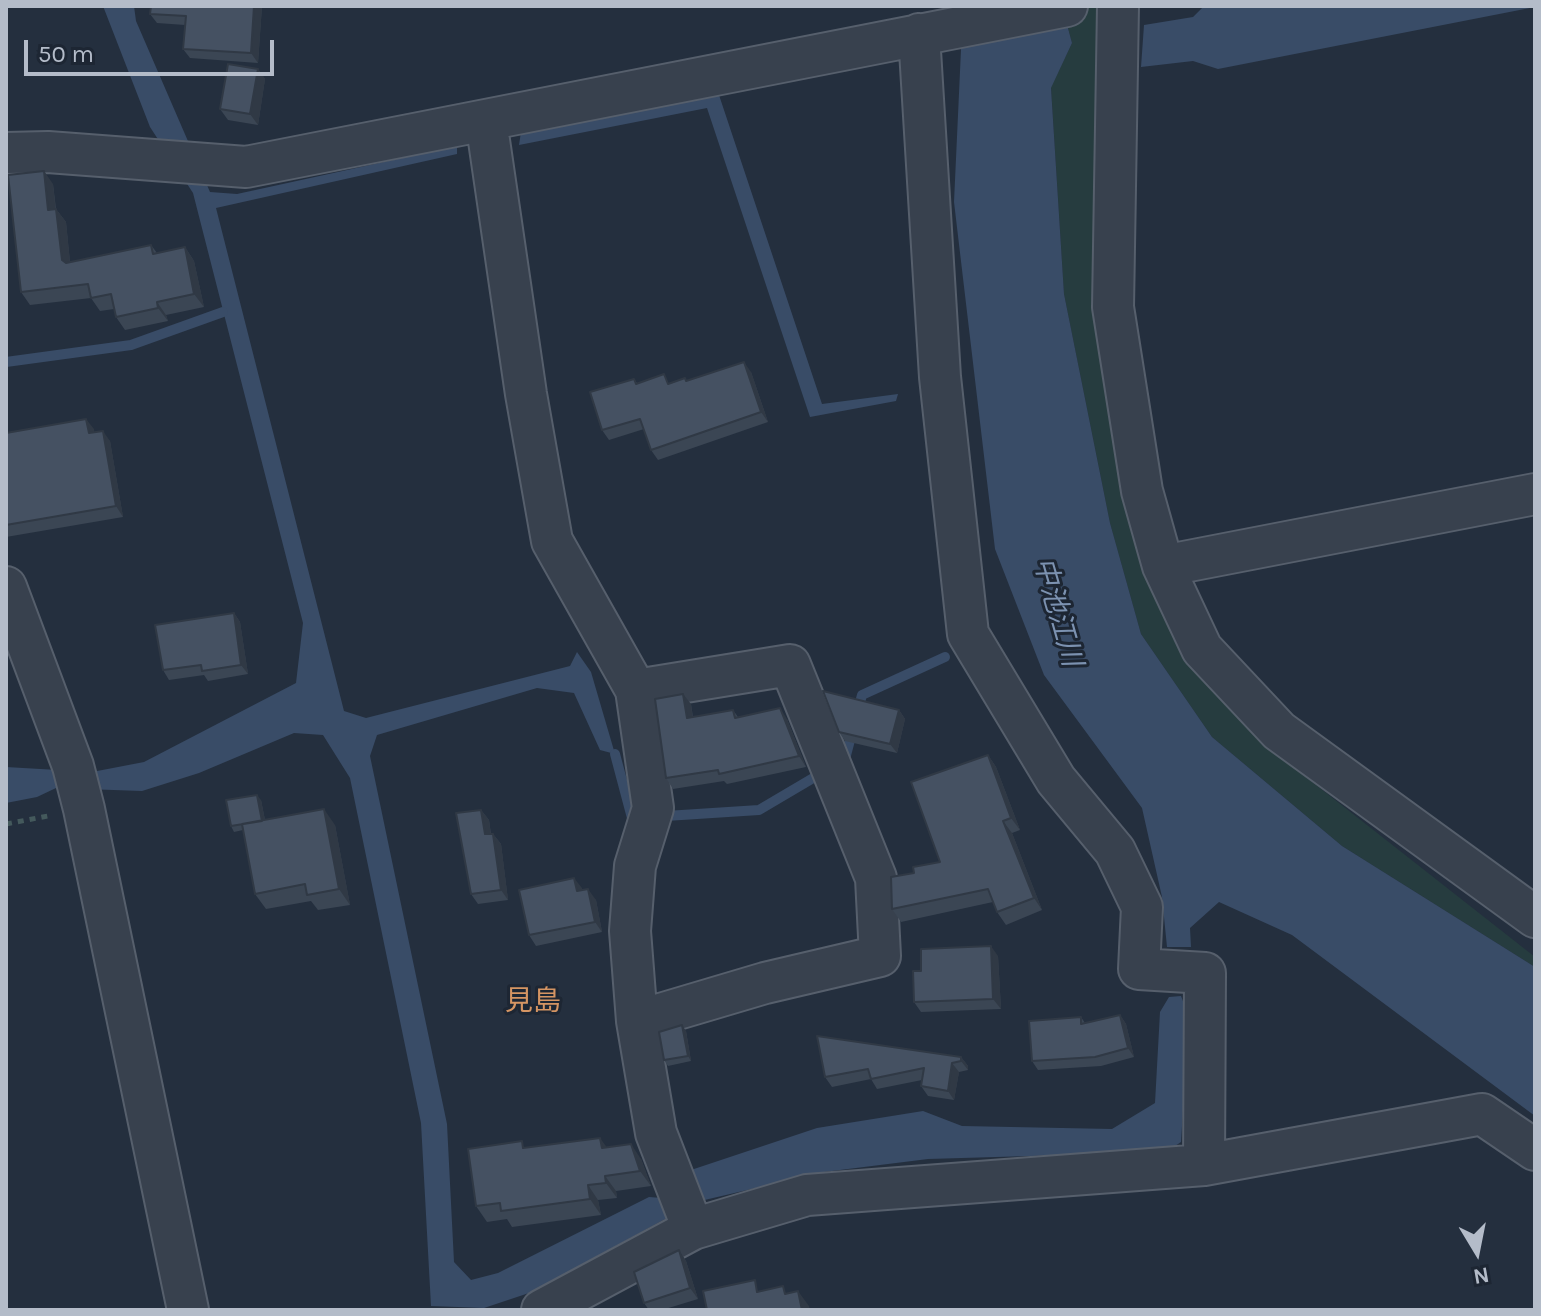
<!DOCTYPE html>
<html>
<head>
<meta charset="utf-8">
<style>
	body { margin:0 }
	#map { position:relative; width:1541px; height:1316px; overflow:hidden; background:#242f3e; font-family:Karla,sans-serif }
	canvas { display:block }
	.frame { position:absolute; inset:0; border:8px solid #b4bcc9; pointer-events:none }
	.north { position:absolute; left:1437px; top:1212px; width:80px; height:80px; -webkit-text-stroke:6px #1d2633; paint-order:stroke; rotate:170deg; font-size:22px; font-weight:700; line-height:32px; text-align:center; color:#b4bcc9 }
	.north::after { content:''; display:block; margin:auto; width:28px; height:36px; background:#b4bcc9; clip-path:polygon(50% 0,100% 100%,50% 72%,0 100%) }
	.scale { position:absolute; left:24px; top:40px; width:250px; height:36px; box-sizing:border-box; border:4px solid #b4bcc9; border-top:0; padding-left:10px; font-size:24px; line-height:28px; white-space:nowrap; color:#b4bcc9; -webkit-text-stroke:6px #1d2633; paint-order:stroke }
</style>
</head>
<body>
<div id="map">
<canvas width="1541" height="1316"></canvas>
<div class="frame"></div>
<div class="north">N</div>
<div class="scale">50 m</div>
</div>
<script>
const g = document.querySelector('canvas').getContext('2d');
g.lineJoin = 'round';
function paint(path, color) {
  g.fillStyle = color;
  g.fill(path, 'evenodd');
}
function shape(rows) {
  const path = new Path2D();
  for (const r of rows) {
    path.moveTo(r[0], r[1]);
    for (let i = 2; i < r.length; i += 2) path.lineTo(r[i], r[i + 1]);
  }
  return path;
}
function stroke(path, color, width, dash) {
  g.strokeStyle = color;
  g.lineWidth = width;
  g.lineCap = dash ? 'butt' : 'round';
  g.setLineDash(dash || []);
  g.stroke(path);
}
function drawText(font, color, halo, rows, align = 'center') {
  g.font = font + ' Karla,"Noto Sans JP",sans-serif';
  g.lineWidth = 6;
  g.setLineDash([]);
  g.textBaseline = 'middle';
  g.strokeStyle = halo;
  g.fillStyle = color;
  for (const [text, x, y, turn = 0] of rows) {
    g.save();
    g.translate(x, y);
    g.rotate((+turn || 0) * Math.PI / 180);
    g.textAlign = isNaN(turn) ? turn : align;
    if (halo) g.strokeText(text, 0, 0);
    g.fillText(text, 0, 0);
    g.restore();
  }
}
paint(shape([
	[1062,6,1102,6,1095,109,1097,319,1192,659,1283,759,1535,957,1535,967,1342,846,1212,737,1141,634,1110,523,1064,294,1051,87,1072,43]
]), '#263c3f');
paint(shape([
	[103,6,134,6,136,21,210,192,237,194,457,146,457,154,216,208,344,711,366,718,570,666,577,652,591,672,615,754,600,750,574,693,537,688,377,735,370,756,447,1124,454,1262,471,1280,498,1273,649,1197,675,1199,685,1172,817,1128,923,1111,962,1126,1112,1129,1155,1103,1160,1012,1169,997,1181,996,1189,1017,1181,1142,1166,1152,928,1159,824,1172,696,1202,532,1292,484,1308,431,1306,421,1123,350,778,323,735,294,733,199,773,142,791,56,788,37,797,6,803,6,767,92,772,144,762,296,683,303,623,193,193,150,127],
	[963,6,1062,6,1072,43,1051,88,1064,294,1110,523,1141,634,1212,737,1342,846,1535,967,1535,1116,1292,935,1219,902,1190,928,1191,947,1167,947,1162,897,1142,808,1044,675,995,549,954,202],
	[1204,6,1535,6,1535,7,1218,69,1193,61,1141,67,1144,25,1193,17],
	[719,95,822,404,898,394,896,401,810,417,707,108,519,145,521,132]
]), '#394c67');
stroke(shape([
	[6,362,131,345,223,312],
	[857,714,862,695,945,657],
	[615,754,632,818],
	[845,759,853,729],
	[666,816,759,810,820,774]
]), '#394c67', 10);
const minor = shape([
	[1118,6,1113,307,1142,491,1163,566,1202,649,1279,731,1535,917],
	[919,34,940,377,968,634,1056,780,1115,851,1142,907,1139,969,1205,973,1204,1165],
	[486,120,526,394,552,541,636,690,653,808,635,866,630,931,637,1021,656,1133,693,1229],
	[6,153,48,152,246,167,1067,6],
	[1163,566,1535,494],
	[6,587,73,766,84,809,188,1310],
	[636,690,790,665,876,878,880,956,765,983,637,1021],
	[542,1310,693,1229,807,1195,1204,1165,1482,1114,1535,1150]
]);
stroke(minor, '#565f6c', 44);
stroke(shape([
	[6,824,48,816]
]), '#44595c', 5, [6, 6]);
stroke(minor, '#38414e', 40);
paint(shape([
	[151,6,262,6,258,63,190,58,183,49,185,25,157,23,150,14],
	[258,69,265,79,258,125,228,120,220,109],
	[53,184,56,209,66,222,70,262,151,245,157,253,185,247,194,261,204,307,166,315,168,321,125,330,116,317,114,309,100,311,91,298,30,305,21,292],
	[751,372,768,422,658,460,651,450,644,429,609,440,602,430,634,379,637,383,671,383],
	[86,419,94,432,110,441,123,517,6,537,6,433],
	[234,613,240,622,248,674,208,681,204,675,169,680,163,670],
	[691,704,693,717,733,710,738,717,787,719,806,767,727,784,724,781,673,789,666,778],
	[899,710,905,719,897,753,845,741,839,732],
	[988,755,996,767,1020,830,1012,833,1042,910,1006,925,997,912,993,902,901,922,892,909,914,873,940,862],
	[261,800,265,820,335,825,350,905,318,910,311,901,266,909,255,894,243,830,234,832,231,826],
	[481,810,489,820,491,834,493,834,501,844,508,900,478,904,471,894],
	[582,888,582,890,596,900,602,932,536,946,529,935],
	[998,956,1001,1009,921,1012,914,1002,921,971],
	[1120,1015,1126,1024,1134,1057,1101,1066,1038,1070,1032,1061,1081,1017,1085,1023],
	[686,1031,691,1061,668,1066,664,1060],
	[817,1036,961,1057,968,1066,968,1070,959,1072,954,1100,928,1096,921,1086,922,1080,877,1089,871,1079,832,1087,825,1077],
	[607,1147,641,1159,651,1186,616,1191,617,1198,598,1200,601,1215,512,1227,507,1219,487,1222,476,1206,527,1148],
	[679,1250,686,1261,698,1299,662,1310,649,1310,644,1303]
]), '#3b4654');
paint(shape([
	[254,6,262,6,258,63,251,53],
	[258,69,265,79,258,125,250,114],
	[44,171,53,184,57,223,48,210],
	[56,209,66,222,71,273,62,260],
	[185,247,194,261,204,307,194,294],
	[157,302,166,315,168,321,158,308],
	[744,362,751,372,768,422,761,412],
	[86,419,94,429,96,444,89,433],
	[103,431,110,441,123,517,116,506],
	[234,613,240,622,248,674,241,665],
	[683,694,691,704,694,729,687,718],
	[780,708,787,719,806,767,799,756],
	[899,710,905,719,897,753,890,744],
	[988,755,996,767,1020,830,1011,818],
	[257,795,261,800,266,826,262,821],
	[324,809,335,825,350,905,339,889],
	[481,810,489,820,492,845,485,834],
	[1003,821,1012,833,1042,910,1034,898],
	[493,834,501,844,508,900,501,890],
	[574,878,582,888,585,902,577,891],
	[588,889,596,900,602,932,595,922],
	[991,946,998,956,1001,1009,993,999],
	[1120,1015,1126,1024,1134,1057,1128,1048],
	[682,1025,686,1031,691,1061,688,1056],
	[961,1057,968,1066,968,1070,961,1061],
	[952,1063,959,1072,954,1100,948,1091],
	[600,1138,611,1153,602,1148],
	[631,1144,641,1159,651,1186,640,1171],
	[605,1176,616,1191,617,1198,606,1183],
	[588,1185,598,1200,601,1215,590,1199],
	[679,1250,686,1261,698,1299,690,1288],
	[798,1291,809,1306,810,1310,802,1310]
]), '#303945');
const building = shape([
	[151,6,254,6,251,53,183,49,186,16,150,14,151,6],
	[228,64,258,69,250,114,220,109,228,64],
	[44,171,48,210,56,209,62,260,66,263,151,245,153,254,185,247,194,294,157,302,158,308,116,317,111,294,91,298,88,284,21,292,8,175,44,171],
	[744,362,761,412,651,450,640,419,602,430,590,392,634,379,636,384,664,374,668,384,685,378,686,381,744,362],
	[86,419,89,433,103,431,116,506,6,525,6,433,86,419],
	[234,613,241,665,202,671,201,665,163,670,155,625,234,613],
	[823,691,899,710,890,744,839,732,823,691],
	[683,694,687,718,733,710,735,718,780,708,799,756,719,774,718,770,666,778,655,699,683,694],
	[988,755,1011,818,1003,821,1034,898,997,912,988,889,892,909,891,877,914,873,913,867,940,862,911,782,988,755],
	[257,795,262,821,231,826,226,800,257,795],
	[324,809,339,889,307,895,305,884,255,894,242,824,324,809],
	[481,810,485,834,493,834,501,890,471,894,456,813,481,810],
	[574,878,577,891,588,889,595,922,529,935,519,890,574,878],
	[991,946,993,999,914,1002,913,971,921,971,921,949,991,946],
	[1120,1015,1128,1048,1095,1057,1032,1061,1029,1021,1081,1017,1081,1024,1120,1015],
	[682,1025,688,1056,664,1060,659,1032,682,1025],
	[817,1036,961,1057,961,1061,952,1063,948,1091,921,1086,924,1068,871,1079,868,1069,825,1077,817,1036],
	[600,1138,602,1148,631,1144,640,1171,605,1176,606,1183,588,1185,590,1199,501,1211,500,1203,476,1206,468,1149,522,1141,523,1148,600,1138],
	[679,1250,690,1288,644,1303,634,1272,679,1250],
	[755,1280,757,1292,783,1286,785,1294,798,1291,802,1310,707,1310,703,1291,755,1280]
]);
paint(building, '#455162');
stroke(building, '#303945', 2);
drawText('italic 28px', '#7c92b1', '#1d2633', [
	["中池江川",1057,612,74]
]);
drawText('28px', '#d59563', '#1d2633', [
	["見島",533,1002]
]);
</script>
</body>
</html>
